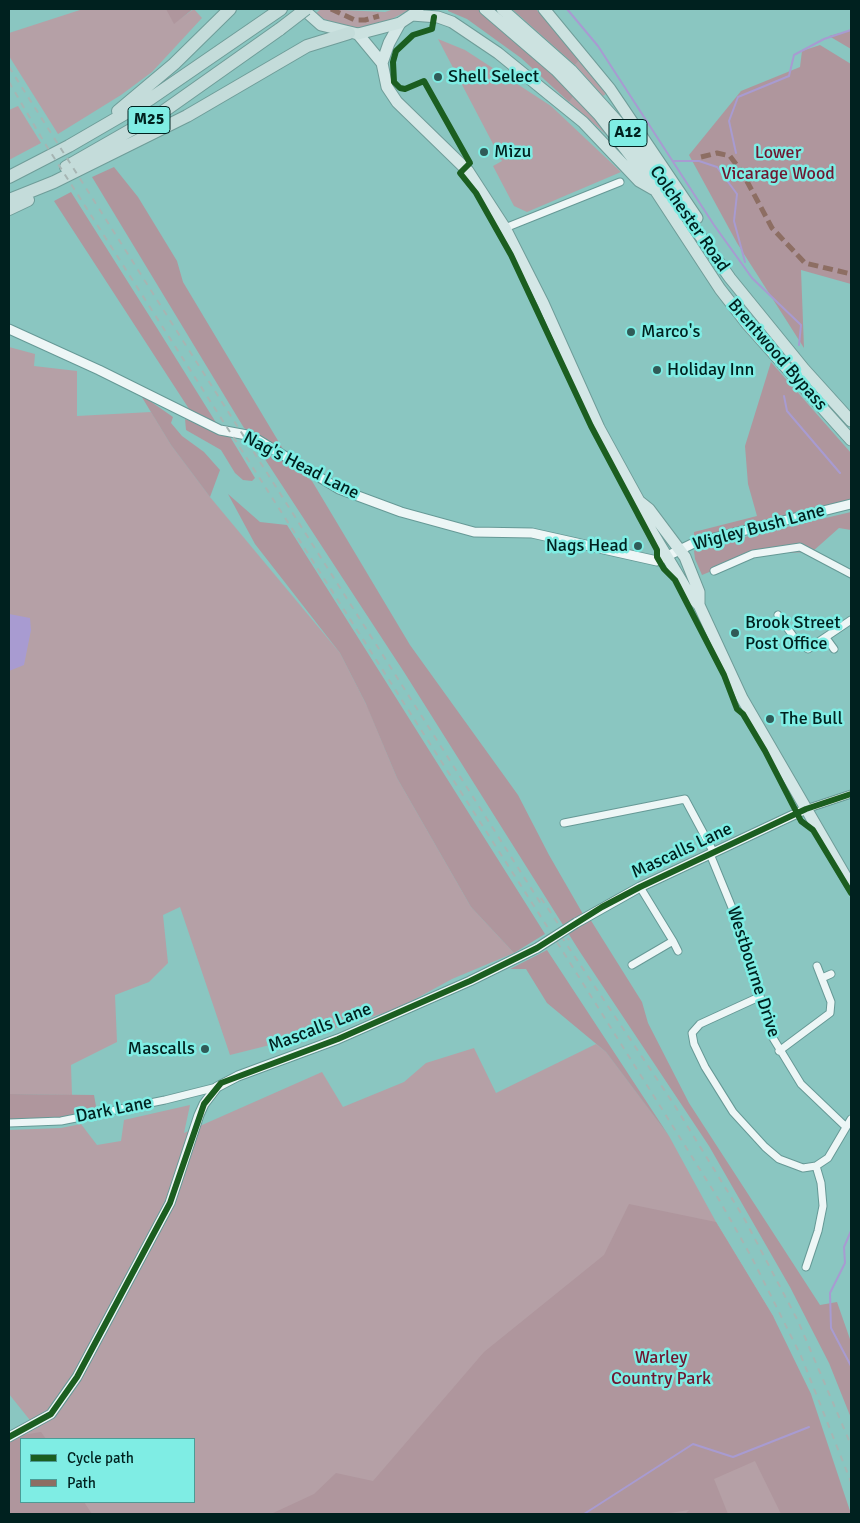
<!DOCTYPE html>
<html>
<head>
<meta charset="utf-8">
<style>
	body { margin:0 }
	#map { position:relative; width:860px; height:1523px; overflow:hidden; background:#8ac6c1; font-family:Signika,sans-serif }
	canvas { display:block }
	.frame { position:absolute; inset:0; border:10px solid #00211f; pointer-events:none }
	.legend { position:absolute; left:20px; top:1438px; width:175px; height:65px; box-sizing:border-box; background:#7fede4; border:1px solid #4c9b95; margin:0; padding:6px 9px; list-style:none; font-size:15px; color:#00211f }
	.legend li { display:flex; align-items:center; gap:10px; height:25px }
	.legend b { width:25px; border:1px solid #4c9b95 }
</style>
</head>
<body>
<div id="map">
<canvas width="860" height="1523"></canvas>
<div class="frame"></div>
<ul class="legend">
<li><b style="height:6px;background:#1b5e20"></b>Cycle path</li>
<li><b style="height:6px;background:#8d6e63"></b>Path</li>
</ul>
</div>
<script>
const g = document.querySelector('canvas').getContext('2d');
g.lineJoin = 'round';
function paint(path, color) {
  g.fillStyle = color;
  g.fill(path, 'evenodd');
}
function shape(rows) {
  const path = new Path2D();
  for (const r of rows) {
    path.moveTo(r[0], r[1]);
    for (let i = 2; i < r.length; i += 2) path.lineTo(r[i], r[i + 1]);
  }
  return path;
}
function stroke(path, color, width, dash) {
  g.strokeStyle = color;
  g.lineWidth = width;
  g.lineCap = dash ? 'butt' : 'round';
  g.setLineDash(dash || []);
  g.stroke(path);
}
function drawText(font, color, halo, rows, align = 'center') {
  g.font = font + ' Signika,sans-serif';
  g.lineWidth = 5;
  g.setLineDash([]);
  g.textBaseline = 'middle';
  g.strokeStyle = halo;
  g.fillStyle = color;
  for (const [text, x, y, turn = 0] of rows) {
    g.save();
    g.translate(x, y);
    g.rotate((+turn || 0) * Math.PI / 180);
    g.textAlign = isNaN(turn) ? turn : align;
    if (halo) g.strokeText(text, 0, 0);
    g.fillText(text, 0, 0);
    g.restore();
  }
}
paint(shape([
	[83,9,168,9,174,23,194,9,202,18,152,72,121,95,58,134,9,56,9,33],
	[321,9,385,12,394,9,411,9,380,25,356,28,336,25,315,14],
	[438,39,465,50,551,106,621,172,527,212,514,206,493,166,502,161],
	[581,58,607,93,603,96,575,65],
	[575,94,610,138,569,102],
	[18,106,41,143,9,160,9,110],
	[9,347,35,354,34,366,77,371,77,416,151,412,171,445,210,497,340,653,368,708,397,778,471,907,514,953,452,979,397,1009,322,1032,230,1055,180,907,163,915,168,963,149,982,115,995,117,1042,71,1065,72,1095,9,1094],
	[596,1044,606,1052,669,1136,716,1222,773,1316,851,1514,9,1514,9,1437,33,1424,9,1394,9,1130,61,1128,81,1124,97,1145,121,1141,124,1120,190,1105,184,1133,322,1072,343,1107,404,1082,426,1063,474,1048,496,1093],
	[21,1439,194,1439,194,1502,21,1502]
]), '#b5a0a6');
paint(shape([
	[166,9,193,9,174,24],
	[448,9,480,9,575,94,569,102,521,58,467,19,448,11],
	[512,9,536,9,581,58,575,65],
	[851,30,851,49,829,36],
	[820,45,851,64,851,284,801,270,804,348,737,243,689,155,741,91,800,67,802,51],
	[114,167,138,197,177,261,183,282,283,449,244,428,92,177],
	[71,192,157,328,220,429,191,412,54,201],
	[771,362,851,453,851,500,770,521,694,538,694,532,757,516,748,484,745,446],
	[140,394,173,417,171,423,182,436,204,452,220,470,210,497,171,445],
	[185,419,229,435,255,478,252,481,243,480,235,473,221,450,186,430],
	[257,447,275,454,312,481,410,645,518,795,549,855,583,914,590,919,642,1002,648,1023,689,1103,820,1305,837,1302,851,1342,851,1418,829,1363,790,1287,709,1146,580,952,404,672],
	[228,494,260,522,287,525,545,934,514,953,471,907,397,778,366,704,340,653,255,544],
	[851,512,851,530,839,528,812,552,753,554,702,575,695,559,694,551,698,548],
	[547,950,669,1136,606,1052,547,1003,526,969,510,969],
	[9,1094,94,1095,97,1112,62,1120,9,1120],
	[629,1204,716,1222,773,1316,811,1394,851,1514,781,1514,755,1461,714,1479,728,1514,685,1514,689,1510,663,1514,271,1514,314,1494,336,1473,373,1481,484,1352,604,1255],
	[41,1432,46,1439,21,1439,21,1502,84,1502,92,1514,9,1514,9,1442,22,1435]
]), '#af969d');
paint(shape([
	[9,614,30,618,31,630,24,665,9,671]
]), '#a89bd1');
stroke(shape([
	[567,9,598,46,714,225,752,278,801,325,799,345],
	[736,153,729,121,738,97,789,76,794,55,824,39,851,30],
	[674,161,699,161,717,167,737,194,734,221,745,262],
	[784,396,787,411,840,473],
	[851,1231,844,1247,845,1263,830,1293,831,1328,851,1366],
	[584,1514,693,1444,733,1457,809,1427]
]), '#a89bd1', 2);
const minor = shape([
	[505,228,620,182],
	[714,571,753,554,800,547,851,574],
	[778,615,798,643,808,649,851,620],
	[826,638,834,649],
	[806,809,851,794],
	[564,823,685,799,714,853],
	[710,854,735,915,773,1038,801,1084,846,1127],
	[673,941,678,951],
	[632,965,673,941,640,887],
	[822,978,831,974],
	[759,997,700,1024,692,1033,694,1044,705,1067,733,1112,765,1147,779,1159,803,1168,816,1166,828,1158,851,1119],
	[779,1051,830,1013,831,1002,817,966],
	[9,1123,61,1121,165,1100,217,1087],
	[806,1267,818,1231,823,1206,821,1183,816,1166]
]);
const tertiary = shape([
	[9,329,99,370,220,430,247,435,258,440,339,489,401,512,474,532,532,533,657,561,694,543,851,504],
	[576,923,640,887,806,809],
	[9,1437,51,1414,77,1377,170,1203,199,1115,204,1104,217,1087,238,1076,338,1039,470,981,537,948]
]);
const primary = shape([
	[400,23,389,43,382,63,387,87,397,102,468,171,505,228,543,303,599,428,639,501,642,515,691,597,699,605,742,698,851,886],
	[358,34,382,63],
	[639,501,649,509,685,557,699,592,699,605]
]);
const trunk = shape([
	[303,9,321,25,358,34,400,23,418,11],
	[485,9,556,70,599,115,646,176,720,289,748,325,851,440],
	[502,9,571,70,626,131,730,278,804,369,851,421],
	[544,9,610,89,697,218],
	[412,15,438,17,452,22,498,53,583,122,639,181,653,189]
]);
const motorway = shape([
	[118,111,174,64,230,9],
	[66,167,164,111,280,29],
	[9,177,69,146,150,99,281,9],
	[9,200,54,182,187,116,307,46,349,33],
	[9,209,28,200]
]);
stroke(minor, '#669996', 9);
stroke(tertiary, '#669996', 11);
stroke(primary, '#6f9d99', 13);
stroke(trunk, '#6f9d99', 13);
stroke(motorway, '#6f9d99', 14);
stroke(minor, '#edf6f6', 7);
stroke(tertiary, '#edf6f6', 9);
stroke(primary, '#d4e7e6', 11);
stroke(trunk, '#cce2e0', 11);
stroke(motorway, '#c4dcda', 12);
stroke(shape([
	[9,67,543,907],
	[9,82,44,142,550,931,721,1203,752,1258,801,1356,851,1482],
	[541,898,569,940],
	[561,936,675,1106,744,1218,798,1321,851,1445]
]), '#a6b5b3', 2, [6, 6]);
const tertiaryBridge = shape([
	[537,948,576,923]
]);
const motorwayBridge = shape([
	[280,29,306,9]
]);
stroke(tertiaryBridge, '#669996', 11, []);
stroke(motorwayBridge, '#6f9d99', 14, []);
stroke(tertiaryBridge, '#edf6f6', 9);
stroke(motorwayBridge, '#c4dcda', 12);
stroke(shape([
	[331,9,355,20,365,20,379,16],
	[701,157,717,153,730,156,742,172,772,228,805,263,851,274]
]), '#8d6e63', 5, [10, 5]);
stroke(shape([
	[434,17,432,29,413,35,396,51,393,62,394,82,400,88,405,89,424,81,470,163,460,173,476,193,511,255,591,426,657,550,657,557,664,569,675,580,724,675,737,709,743,714,765,751,801,821,813,830,851,893],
	[9,1437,51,1414,77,1377,170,1203,204,1104,221,1083,338,1039,470,981,537,948,602,907,640,887,806,809,851,794]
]), '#1b5e20', 6);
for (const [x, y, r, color] of [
	[438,77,5,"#305b58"],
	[484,152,5,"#305b58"],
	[631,332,5,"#305b58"],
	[657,370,5,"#305b58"],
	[638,546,5,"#305b58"],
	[735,633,5,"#305b58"],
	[770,719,5,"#305b58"],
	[205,1049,5,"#305b58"]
]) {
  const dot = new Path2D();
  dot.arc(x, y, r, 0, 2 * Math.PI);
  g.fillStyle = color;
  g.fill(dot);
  stroke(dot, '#7fede4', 2);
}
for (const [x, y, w] of [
	[149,120,42],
	[628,133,38]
]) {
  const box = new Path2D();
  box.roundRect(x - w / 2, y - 13.5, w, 27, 4);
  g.fillStyle = '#7fede4';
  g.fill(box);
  stroke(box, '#00211f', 1);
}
drawText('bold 16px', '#00211f', null, [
	["M25",149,120],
	["A12",628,133]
]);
drawText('18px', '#00211f', '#7fede4', [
	["Shell Select",448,77],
	["Mizu",494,152],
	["Marco's",641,332],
	["Holiday Inn",667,370],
	["Nags Head",628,546,"right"],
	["Brook Street",745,623],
	["Post Office",745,644],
	["The Bull",780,719],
	["Mascalls",195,1049,"right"]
], 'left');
drawText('18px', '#6f1730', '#7fede4', [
	["Lower",778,153],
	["Vicarage Wood",778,174],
	["Warley",661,1358],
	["Country Park",661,1379]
]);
drawText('18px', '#00211f', '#7fede4', [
	["Colchester Road",689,219,55],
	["Brentwood Bypass",777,355,49],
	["Nag's Head Lane",301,466,27],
	["Wigley Bush Lane",759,528,-15],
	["Mascalls Lane",682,851,-25],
	["Westbourne Drive",753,972,72],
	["Mascalls Lane",320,1028,-21],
	["Dark Lane",114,1110,-11]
]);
</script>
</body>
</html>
